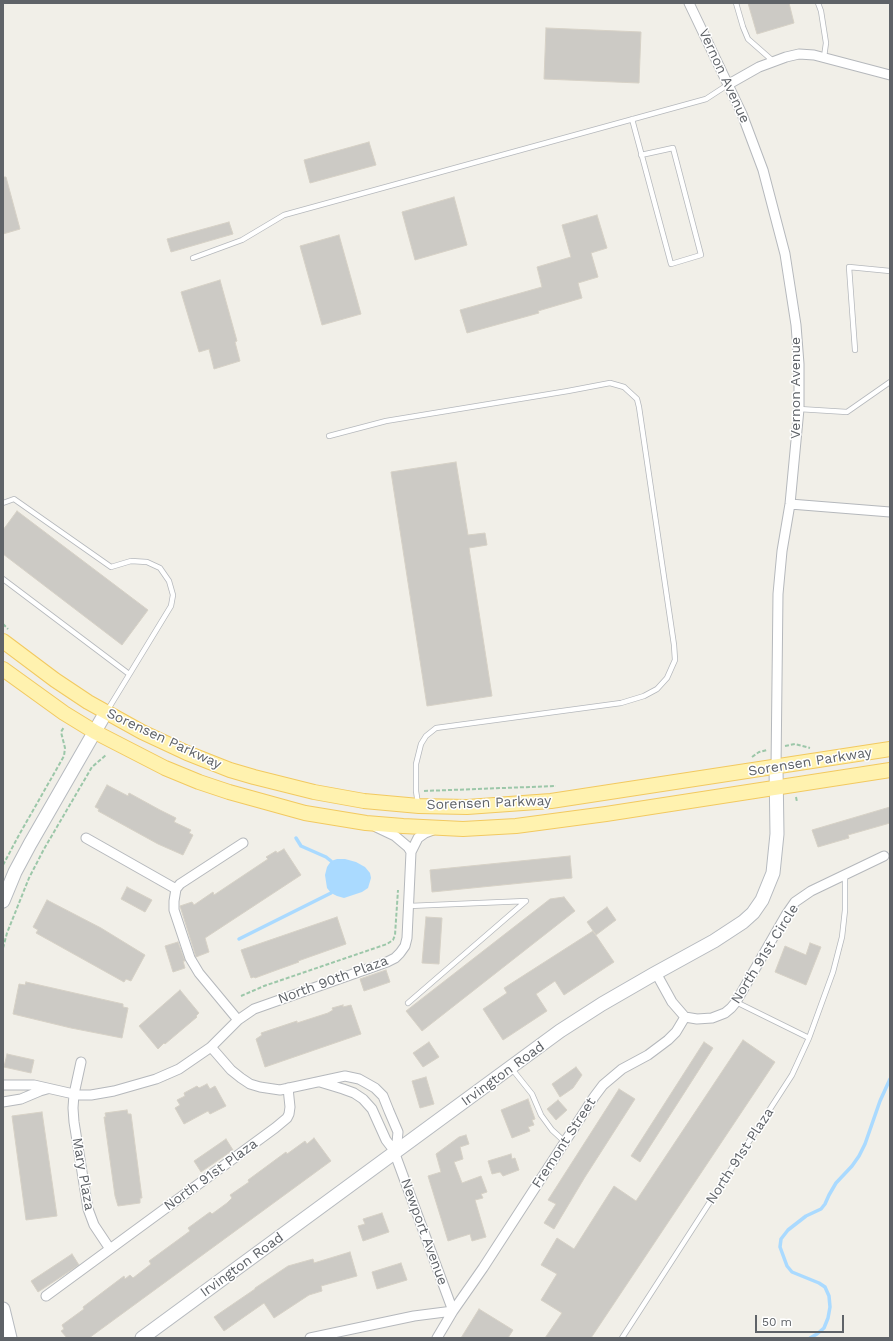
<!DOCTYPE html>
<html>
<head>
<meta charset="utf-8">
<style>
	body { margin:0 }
	#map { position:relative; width:893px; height:1341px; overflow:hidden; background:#f1efe8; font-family:"Work Sans",sans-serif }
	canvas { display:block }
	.frame { position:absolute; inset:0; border:4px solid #5f6368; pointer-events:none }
	.scale { position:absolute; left:755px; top:1315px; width:89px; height:18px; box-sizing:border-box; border:2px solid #5f6368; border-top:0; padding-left:5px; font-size:12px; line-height:14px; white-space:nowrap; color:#5f6368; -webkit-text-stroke:3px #fff; paint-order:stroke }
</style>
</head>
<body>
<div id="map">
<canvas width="893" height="1341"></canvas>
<div class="frame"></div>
<div class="scale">50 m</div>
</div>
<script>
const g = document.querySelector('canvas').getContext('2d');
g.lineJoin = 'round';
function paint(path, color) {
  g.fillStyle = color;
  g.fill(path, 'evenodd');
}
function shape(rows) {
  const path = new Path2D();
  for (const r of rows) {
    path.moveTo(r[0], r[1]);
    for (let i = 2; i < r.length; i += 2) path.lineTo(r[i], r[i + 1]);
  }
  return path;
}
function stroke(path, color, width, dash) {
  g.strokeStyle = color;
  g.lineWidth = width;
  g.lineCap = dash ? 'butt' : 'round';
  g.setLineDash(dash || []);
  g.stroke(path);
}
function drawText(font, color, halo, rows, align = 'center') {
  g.font = font + ' "Work Sans",sans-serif';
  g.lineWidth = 3;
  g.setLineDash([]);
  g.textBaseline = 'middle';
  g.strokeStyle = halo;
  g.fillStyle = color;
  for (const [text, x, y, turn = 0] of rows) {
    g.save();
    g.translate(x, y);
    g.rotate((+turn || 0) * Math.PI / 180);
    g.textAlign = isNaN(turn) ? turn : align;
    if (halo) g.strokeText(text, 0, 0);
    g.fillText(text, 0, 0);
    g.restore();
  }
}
paint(shape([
	[337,859,345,859,356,862,365,867,370,873,371,878,368,888,362,892,344,898,337,896,331,893,327,888,325,875,327,867,331,861]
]), '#aadaff');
stroke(shape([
	[296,838,301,846,326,857,331,861],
	[239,939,331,893],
	[810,1338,817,1334,824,1328,828,1318,830,1307,829,1296,825,1287,819,1283,792,1272,787,1266,780,1247,781,1239,788,1230,806,1216,821,1209,825,1204,829,1195,836,1183,852,1166,859,1156,865,1144,880,1101,890,1079]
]), '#aadaff', 3.5);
const building = shape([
	[748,3,789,3,794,23,757,34,748,3],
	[546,28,641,32,639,83,544,79,546,28],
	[369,142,376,165,310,183,304,160,369,142],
	[3,177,6,177,20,229,3,234,3,177],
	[454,197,467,245,415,260,402,212,454,197],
	[597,215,607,248,591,253,598,277,578,283,582,298,538,311,539,313,467,333,460,310,542,287,537,267,571,257,562,225,597,215],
	[229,222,233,234,171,252,167,239,229,222],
	[339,235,361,314,322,325,300,246,339,235],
	[220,280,237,341,235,342,240,361,214,369,209,349,199,352,181,292,220,280],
	[456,462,468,535,485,533,487,545,469,548,492,696,427,706,391,472,456,462],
	[17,511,148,610,122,645,3,554,3,530,17,511],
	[107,785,128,796,129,793,160,810,176,818,174,822,191,830,189,833,193,835,183,855,158,844,98,811,99,809,95,807,107,785],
	[890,807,890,823,848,835,849,838,818,847,812,830,890,807],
	[284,849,301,875,205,938,209,952,196,957,180,906,192,902,194,905,213,892,214,895,268,859,266,857,276,851,277,853,284,849],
	[570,856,572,878,432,892,430,870,570,856],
	[127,887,152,900,145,912,121,899,127,887],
	[564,897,575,911,422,1031,406,1011,550,899,564,897],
	[47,900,101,928,145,955,131,981,126,979,124,982,36,933,38,930,33,927,47,900],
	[607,907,616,920,596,935,587,922,607,907],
	[337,917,346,944,298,961,299,962,274,971,255,978,254,977,251,978,241,950,337,917],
	[426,917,442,918,439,964,422,963,426,917],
	[593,931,614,962,564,995,555,981,536,994,547,1011,503,1040,483,1009,507,993,504,988,593,931],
	[178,942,185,961,183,961,185,968,173,972,165,946,178,942],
	[810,943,821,947,806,985,775,972,785,946,806,955,810,943],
	[386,970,390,982,364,991,360,979,386,970],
	[26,982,123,1004,123,1007,128,1008,122,1038,71,1028,13,1014,19,984,25,985,26,982],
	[180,990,199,1013,196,1016,197,1017,165,1044,164,1043,158,1049,139,1026,180,990],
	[343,1005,343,1007,351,1005,361,1034,265,1067,256,1039,262,1035,261,1033,297,1021,297,1023,328,1013,333,1010,332,1008,343,1005],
	[743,1040,775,1062,591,1338,545,1338,562,1313,541,1300,557,1274,541,1265,557,1238,574,1249,614,1186,636,1201,743,1040],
	[429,1042,439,1057,423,1067,413,1053,429,1042],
	[704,1042,713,1048,640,1162,631,1156,704,1042],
	[7,1054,34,1060,31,1073,4,1067,7,1054],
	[576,1067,582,1075,573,1088,560,1097,552,1084,576,1067],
	[426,1077,434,1104,420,1108,412,1081,426,1077],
	[207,1084,210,1089,215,1086,226,1106,210,1114,208,1111,184,1124,175,1108,180,1105,177,1100,185,1096,184,1093,197,1086,199,1088,207,1084],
	[619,1089,635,1099,585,1177,554,1229,544,1223,556,1204,548,1200,619,1089],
	[528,1099,535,1119,532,1120,534,1125,528,1127,530,1131,512,1138,501,1110,528,1099],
	[558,1100,567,1110,556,1120,547,1109,558,1100],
	[127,1110,128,1114,131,1114,142,1198,140,1198,140,1203,118,1206,115,1196,104,1117,106,1117,105,1113,127,1110],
	[42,1112,57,1216,26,1220,12,1116,42,1112],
	[466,1135,469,1144,460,1147,463,1159,454,1162,462,1183,481,1176,487,1192,481,1194,483,1198,475,1200,486,1237,472,1241,470,1234,448,1241,428,1176,441,1172,436,1154,459,1137,466,1135],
	[314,1138,331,1161,89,1338,67,1338,61,1331,64,1329,62,1325,84,1309,83,1307,124,1276,125,1279,130,1275,133,1278,151,1264,149,1261,190,1231,188,1228,210,1212,212,1214,227,1203,232,1198,230,1195,249,1182,248,1180,286,1152,287,1154,305,1141,307,1144,314,1138],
	[226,1139,233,1150,201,1172,194,1161,226,1139],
	[511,1154,512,1159,515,1158,519,1170,503,1176,500,1172,492,1174,488,1161,511,1154],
	[382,1213,389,1232,363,1241,358,1226,365,1224,363,1219,382,1213],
	[350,1252,357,1276,321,1286,322,1291,309,1295,274,1318,264,1303,224,1331,214,1317,255,1289,255,1288,288,1266,313,1259,314,1263,350,1252],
	[72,1254,79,1265,38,1292,31,1281,72,1254],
	[401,1263,407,1280,377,1289,372,1272,401,1263],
	[479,1309,513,1330,508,1338,461,1338,479,1309]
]);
paint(building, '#cccac5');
stroke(building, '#d6d1c6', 1);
const lane = shape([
	[736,3,743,27,748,39,773,61],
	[818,3,821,11,826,43,824,57],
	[632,119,671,264,701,255,673,148,641,155],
	[193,258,242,240,284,215,706,99,729,84],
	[855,350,849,267,890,271],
	[799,409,847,412,890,382],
	[329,436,386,421,568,391,610,383,624,387,637,399,639,407,674,645,675,660,667,678,657,689,644,696,621,703,436,728,426,736,421,744,416,764,416,791,418,804],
	[3,503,14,499,111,567,131,561,147,562,160,568,169,581,173,595,171,606,107,711],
	[3,579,129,674],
	[408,1003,526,901,409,906],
	[809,1038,833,972,842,937,845,910,845,875],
	[512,1069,532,1094,541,1115,552,1130,564,1141],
	[622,1338,792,1075,809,1038,736,1002]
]);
const street = shape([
	[689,3,742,114,763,170,785,254,796,325,799,364,799,409,790,504,782,551,778,594,776,768],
	[729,84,759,67,786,57,799,54,814,55,890,75],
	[790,504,890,512],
	[376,827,395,836,408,847,411,852],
	[86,838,176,889],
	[176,889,174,901,174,910,190,958,199,973,238,1020],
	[176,889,180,884,243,843],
	[656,973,672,1002,685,1017],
	[685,1017,697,1019,712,1018,725,1013,731,1008,736,1002,786,915,795,902,811,891,884,856],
	[211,1047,231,1070,241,1078,250,1084,260,1087,280,1090,345,1076,359,1079,368,1084,375,1088,383,1096,389,1111,398,1132,396,1153],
	[81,1062,74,1094,73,1108,74,1122,88,1209,94,1225,110,1249],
	[320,1082,343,1089,354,1093,363,1099,372,1109,386,1140,396,1153],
	[3,1085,34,1085,78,1095,91,1095,114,1091,156,1079,179,1069,211,1047,238,1020,254,1009,387,962,395,958,400,953,405,946,407,938,411,852,418,838,425,833,433,830],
	[3,1102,21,1099,40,1091,47,1089],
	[46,1296,275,1128,287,1118,289,1114,290,1107,288,1088],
	[310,1338,414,1316,453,1311,395,1154],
	[437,1338,453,1311,483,1268,594,1097,603,1085,622,1069,648,1055,668,1040,676,1032,685,1017]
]);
const secondary = shape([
	[3,901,15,872,30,844,106,712],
	[3,1309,10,1338],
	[142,1338,560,1031,602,1004,654,974,714,941,743,922,753,913,762,900,773,873,777,834,776,768]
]);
const primary = shape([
	[3,641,55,680,88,702,142,732,187,753,230,770,254,777,314,792,364,801,419,806,467,807,551,801,890,749],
	[3,669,64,713,95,732,165,768,199,782,229,792,305,813,366,823,403,826,463,829,516,826,606,814,890,770]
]);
stroke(lane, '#b5b8bc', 6);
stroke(street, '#b5b8bc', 11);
stroke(secondary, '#b6babf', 15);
stroke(primary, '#f2c960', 16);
stroke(shape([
	[3,624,8,629],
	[785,746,795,744,810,748],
	[752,757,759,752,767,750],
	[424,791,556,786],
	[796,797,797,802],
	[3,865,19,835,64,756,65,748,61,732,64,727],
	[3,948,7,933,29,878,44,849,92,767,106,755],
	[241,996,264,986,387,944,393,940,395,935,398,890]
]), '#9cc7a9', 2, [4, 2]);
stroke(lane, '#fff', 4.5);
stroke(street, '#fff', 9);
stroke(secondary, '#fff', 13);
stroke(primary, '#fff2af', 14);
drawText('14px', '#5f6368', '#fff', [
	["Vernon Avenue",724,76,65],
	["Vernon Avenue",796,388,-90],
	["Sorensen Parkway",164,739,25],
	["Sorensen Parkway",810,762,-9],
	["Sorensen Parkway",489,803,-2],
	["North 91st Circle",765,954,-58],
	["North 90th Plaza",333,980,-20],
	["Irvington Road",503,1074,-36],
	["Fremont Street",564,1143,-57],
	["North 91st Plaza",740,1156,-57],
	["Mary Plaza",83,1174,80],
	["North 91st Plaza",211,1175,-36],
	["Newport Avenue",424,1232,70],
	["Irvington Road",242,1265,-36]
]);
</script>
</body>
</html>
